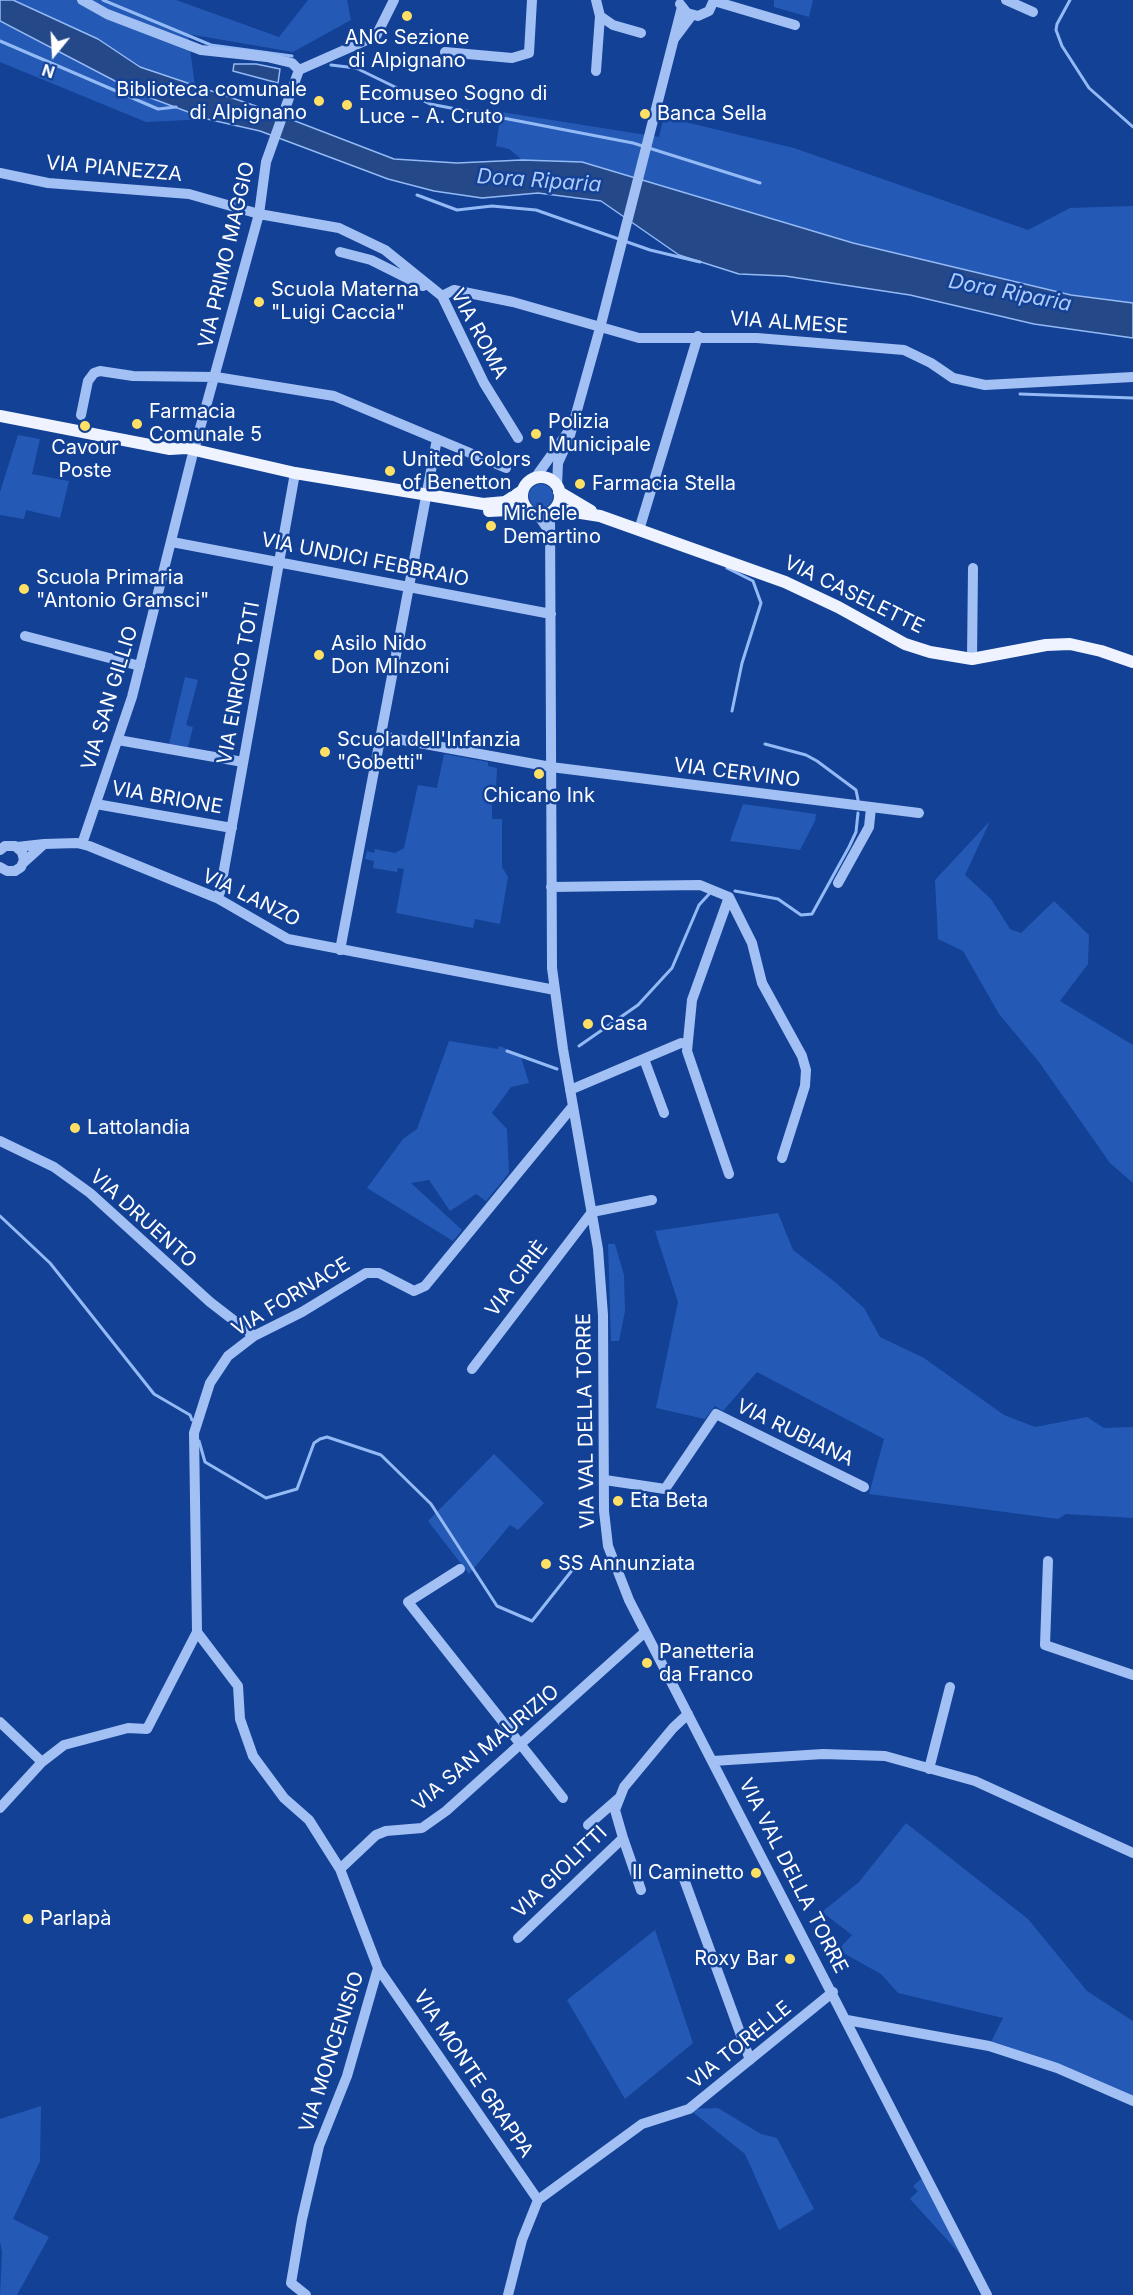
<!DOCTYPE html>
<html>
<head>
<meta charset="utf-8">
<style>
	body { margin:0 }
	#map { position:relative; width:1133px; height:2295px; overflow:hidden; background:#124196; font-family:Inter,sans-serif }
	canvas { display:block }
	.north { position:absolute; left:24px; top:24px; width:60px; height:60px; -webkit-text-stroke:4px #124196; paint-order:stroke; rotate:198deg; font-size:16px; font-weight:700; line-height:24px; text-align:center; color:#fff }
	.north::after { content:''; display:block; margin:auto; width:21px; height:27px; background:#fff; clip-path:polygon(50% 0,100% 100%,50% 72%,0 100%) }
</style>
</head>
<body>
<div id="map">
<canvas width="1133" height="2295"></canvas>
<div class="north">N</div>
</div>
<script>
const g = document.querySelector('canvas').getContext('2d');
g.lineJoin = 'round';
function paint(path, color) {
  g.fillStyle = color;
  g.fill(path, 'evenodd');
}
function shape(rows) {
  const path = new Path2D();
  for (const r of rows) {
    if (r.length === 3) {
      path.moveTo(r[0] + r[2], r[1]);
      path.arc(r[0], r[1], r[2], 0, 2 * Math.PI);
      continue;
    }
    path.moveTo(r[0], r[1]);
    for (let i = 2; i < r.length; i += 2) path.lineTo(r[i], r[i + 1]);
  }
  return path;
}
function stroke(path, color, width, dash) {
  g.strokeStyle = color;
  g.lineWidth = width;
  g.lineCap = dash ? 'butt' : 'round';
  g.setLineDash(dash || []);
  g.stroke(path);
}
function drawText(font, color, halo, rows, align = 'center') {
  g.font = font + ' Inter,sans-serif';
  g.lineWidth = 5;
  g.setLineDash([]);
  g.textBaseline = 'middle';
  g.strokeStyle = halo;
  g.fillStyle = color;
  for (const [text, x, y, turn = 0] of rows) {
    g.save();
    g.translate(x, y);
    g.rotate((+turn || 0) * Math.PI / 180);
    g.textAlign = isNaN(turn) ? turn : align;
    if (halo) g.strokeText(text, 0, 0);
    g.fillText(text, 0, 0);
    g.restore();
  }
}
paint(shape([
	[13,0,176,0,279,37,308,0,347,0,351,20,293,52,188,34,195,86,140,67,98,39],
	[774,0,813,0,809,17,774,7],
	[0,20,140,94,207,119,146,122,0,62],
	[501,112,659,137,664,117,794,148,1028,230,1070,208,1133,206,1133,303,1071,295,853,243,582,162,522,160,509,149,496,146],
	[18,435,40,439,32,474,69,481,60,518,26,510,24,519,0,515,0,492],
	[541,496,12],
	[185,677,198,680,186,725,193,727,188,747,169,744],
	[444,754,488,762,488,766,497,768,496,789,488,788,488,803,492,804,492,819,502,819,502,867,508,877,500,924,475,919,473,928,396,913,404,869,398,868,397,872,373,868,374,861,365,859,367,851,374,853,375,849,395,853,404,848,418,785,437,788],
	[743,804,816,814,815,821,800,850,730,841],
	[990,821,965,875,991,899,1010,929,1021,933,1054,901,1089,935,1088,964,1060,1001,1133,1045,1133,1183,1110,1163,1039,1062,999,1014,963,951,938,939,935,880],
	[449,1041,498,1049,499,1046,520,1054,529,1083,511,1087,492,1113,507,1129,509,1173,486,1201,476,1194,450,1211,429,1180,411,1183,462,1230,453,1241,367,1188,403,1139,417,1129],
	[778,1213,793,1250,835,1282,864,1308,880,1337,924,1358,1004,1415,1035,1427,1087,1417,1104,1428,1133,1427,1133,1518,1066,1514,1058,1519,869,1494,884,1439,757,1372,723,1411,715,1406,705,1419,656,1408,678,1302,655,1231],
	[608,1244,615,1244,624,1275,625,1311,619,1341,611,1341],
	[494,1454,544,1503,518,1530,510,1525,469,1574,428,1521],
	[906,1823,1028,1919,1087,1991,1133,2021,1133,2101,989,2046,1003,2018,898,1993,881,1974,838,1950,852,1935,822,1912,859,1882],
	[655,1930,693,2043,625,2099,567,2000],
	[41,2106,40,2161,13,2219,49,2237,17,2295,0,2295,2,2252,0,2242,0,2119],
	[718,2108,761,2134,777,2138,814,2209,779,2230,745,2154,689,2109],
	[922,2178,961,2255,910,2199,918,2191,913,2186]
]), '#245ab6');
const water = shape([
	[0,0,13,0,98,39,140,67,256,106,394,159,457,163,522,160,582,162,853,243,1071,295,1133,303,1133,338,1034,324,910,295,785,276,739,274,679,255,601,201,538,193,482,198,434,191,388,179,260,131,207,119,140,94,0,21,0,0],
	[234,64,256,64,280,69,278,83,233,71,234,64]
]);
paint(water, '#254888');
stroke(water, '#94baf6', 1.5);
stroke(shape([
	[103,0,211,45,292,56],
	[1070,0,1057,24,1056,30,1062,46,1089,88,1133,127],
	[0,41,158,109,176,107],
	[331,65,356,68,430,104,633,143,760,183],
	[417,195,457,210,492,206,536,210,650,250,700,262],
	[1020,394,1133,398],
	[727,568,753,581,761,603,742,663,732,711],
	[765,744,806,755,817,761,856,790,858,800],
	[735,891,778,899,801,915,812,914,849,847,856,832,858,813],
	[579,1046,638,1005,672,968,699,905,710,893],
	[507,1051,557,1069],
	[0,1216,50,1263,154,1394,190,1415,192,1420],
	[199,1441,205,1462,266,1498,297,1489,314,1443,320,1439,327,1437,381,1455,431,1504,497,1606,532,1621,577,1564]
]), '#94baf6', 3);
stroke(shape([
	[82,0,107,14,201,50,267,57,292,63,299,70],
	[1006,0,1033,12],
	[714,1,795,25],
	[680,4,687,13,698,16,709,11,714,0],
	[600,16,613,25,641,33],
	[674,39,692,15],
	[445,52,512,58,529,53,532,0],
	[299,70,376,36,394,0],
	[596,71,600,16,596,0],
	[0,173,48,183,189,194,259,214,339,228,385,250,442,296,484,383,518,438],
	[340,252,371,260,423,286],
	[442,296,454,290,513,302,639,338,757,338,904,350,931,363,953,378,985,385,1133,377],
	[81,415,88,381,94,373,100,371,133,376,216,377,334,396,506,468],
	[194,450,259,214,266,162,299,70],
	[535,478,568,432],
	[557,486,558,463,569,439,600,328,682,7],
	[550,513,552,968,563,1049,598,1249,603,1315,604,1511,608,1546,629,1600,987,2295],
	[538,515,549,531],
	[639,530,698,336],
	[172,542,551,614],
	[25,636,140,666],
	[972,659,973,568],
	[381,736,551,767,919,813],
	[118,740,243,762],
	[96,804,232,828],
	[44,844,77,843,89,846,217,898,288,939,555,990],
	[82,844,132,697,192,457],
	[17,847,44,844,23,863],
	[0,850,5,846,15,846,22,852,24,860,21,867,15,871,7,871,0,867],
	[838,883,869,827,871,808],
	[551,887,700,885,729,897,752,943,762,983,802,1056,806,1070,805,1086,782,1158],
	[217,898,220,892,295,473],
	[340,950,437,439],
	[644,1059,664,1113],
	[570,1090,681,1043],
	[0,1141,54,1167,90,1193,210,1302,254,1336],
	[729,1174,687,1051,692,1000,729,897],
	[472,1369,592,1212,652,1200],
	[605,1480,665,1489,716,1414,864,1487],
	[1048,1561,1045,1645,1133,1675],
	[460,1569,408,1602,563,1798],
	[197,1632,238,1686,240,1719,253,1756,284,1798,309,1820,340,1869,378,1968,347,2076,319,2146,302,2219,291,2283,306,2295],
	[0,1722,42,1762,64,1745,128,1728,147,1729,197,1632,194,1433,210,1383,228,1356,254,1336,302,1312,366,1273,379,1273,414,1291,425,1286,573,1106],
	[713,1761,823,1754,885,1756,975,1781,1133,1853],
	[929,1769,950,1687],
	[0,1808,42,1762],
	[588,1825,619,1798],
	[623,1838,641,1890],
	[340,1869,376,1835,386,1831,422,1828,446,1811,645,1632],
	[684,1879,750,2060],
	[518,1938,623,1838,615,1810,624,1787,673,1728,688,1714],
	[378,1968,538,2200],
	[847,2020,989,2046,1057,2068,1133,2101],
	[508,2295,522,2240,538,2200,642,2124,689,2109,833,1992]
]), '#a2c0f3', 10);
stroke(shape([
	[0,416,170,449,186,448,295,473,483,504,505,502,522,491],
	[541,496,19],
	[559,492,591,511],
	[555,509,600,516,785,582,838,607,905,644,930,652,972,659,1046,645,1070,644,1101,651,1133,662],
	[489,511,527,509]
]), '#eef3ff', 12);
for (const [x, y, r, color] of [
	[407,16,6,"#ffdf64"],
	[319,101,6,"#ffdf64"],
	[347,105,6,"#ffdf64"],
	[645,114,6,"#ffdf64"],
	[259,302,6,"#ffdf64"],
	[137,424,6,"#ffdf64"],
	[85,426,6,"#ffdf64"],
	[536,434,6,"#ffdf64"],
	[390,471,6,"#ffdf64"],
	[580,484,6,"#ffdf64"],
	[491,526,6,"#ffdf64"],
	[24,589,6,"#ffdf64"],
	[319,655,6,"#ffdf64"],
	[325,752,6,"#ffdf64"],
	[539,774,6,"#ffdf64"],
	[588,1024,6,"#ffdf64"],
	[75,1128,6,"#ffdf64"],
	[618,1501,6,"#ffdf64"],
	[546,1564,6,"#ffdf64"],
	[647,1663,6,"#ffdf64"],
	[756,1873,6,"#ffdf64"],
	[28,1919,6,"#ffdf64"],
	[790,1959,6,"#ffdf64"]
]) {
  const dot = new Path2D();
  dot.arc(x, y, r, 0, 2 * Math.PI);
  g.fillStyle = color;
  g.fill(dot);
  stroke(dot, '#124196', 2);
}
drawText('20px', '#fff', '#124196', [
	["ANC Sezione",407,38,"center"],
	["di Alpignano",407,61,"center"],
	["Biblioteca comunale",307,90,"right"],
	["di Alpignano",307,113,"right"],
	["Ecomuseo Sogno di",359,94],
	["Luce - A. Cruto",359,117],
	["Banca Sella",657,114],
	["Scuola Materna",271,290],
	["\"Luigi Caccia\"",271,313],
	["Farmacia",149,412],
	["Comunale 5",149,435],
	["Polizia",548,422],
	["Municipale",548,445],
	["Cavour",85,448,"center"],
	["Poste",85,471,"center"],
	["United Colors",402,460],
	["of Benetton",402,483],
	["Farmacia Stella",592,484],
	["Michele",503,514],
	["Demartino",503,537],
	["Scuola Primaria",36,578],
	["\"Antonio Gramsci\"",36,601],
	["Asilo Nido",331,644],
	["Don MInzoni",331,667],
	["Scuola dell'Infanzia",337,740],
	["\"Gobetti\"",337,763],
	["Chicano Ink",539,796,"center"],
	["Casa",600,1024],
	["Lattolandia",87,1128],
	["Eta Beta",630,1501],
	["SS Annunziata",558,1564],
	["Panetteria",659,1652],
	["da Franco",659,1675],
	["Il Caminetto",744,1873,"right"],
	["Parlapà",40,1919],
	["Roxy Bar",778,1959,"right"]
], 'left');
drawText('20px', '#fff', '#124196', [
	["VIA PIANEZZA",114,169,5],
	["VIA PRIMO MAGGIO",227,255,-77],
	["VIA ALMESE",789,323,4],
	["VIA ROMA",479,334,62],
	["VIA UNDICI FEBBRAIO",365,560,11],
	["VIA CASELETTE",854,595,26],
	["VIA ENRICO TOTI",239,683,-80],
	["VIA SAN GILLIO",110,698,-73],
	["VIA CERVINO",737,773,7],
	["VIA BRIONE",167,798,10],
	["VIA LANZO",251,898,26],
	["VIA DRUENTO",143,1219,42],
	["VIA CIRIÈ",517,1279,-53],
	["VIA FORNACE",291,1297,-31],
	["VIA VAL DELLA TORRE",586,1421,-91],
	["VIA RUBIANA",795,1433,26],
	["VIA SAN MAURIZIO",486,1748,-40],
	["VIA GIOLITTI",560,1872,-44],
	["VIA VAL DELLA TORRE",793,1876,63],
	["VIA TORELLE",740,2045,-39],
	["VIA MONCENISIO",332,2052,-72],
	["VIA MONTE GRAPPA",473,2074,56]
]);
drawText('italic 21px', '#aecbfa', '#124196', [
	["Dora Riparia",539,181,4],
	["Dora Riparia",1010,293,11]
]);
</script>
</body>
</html>
